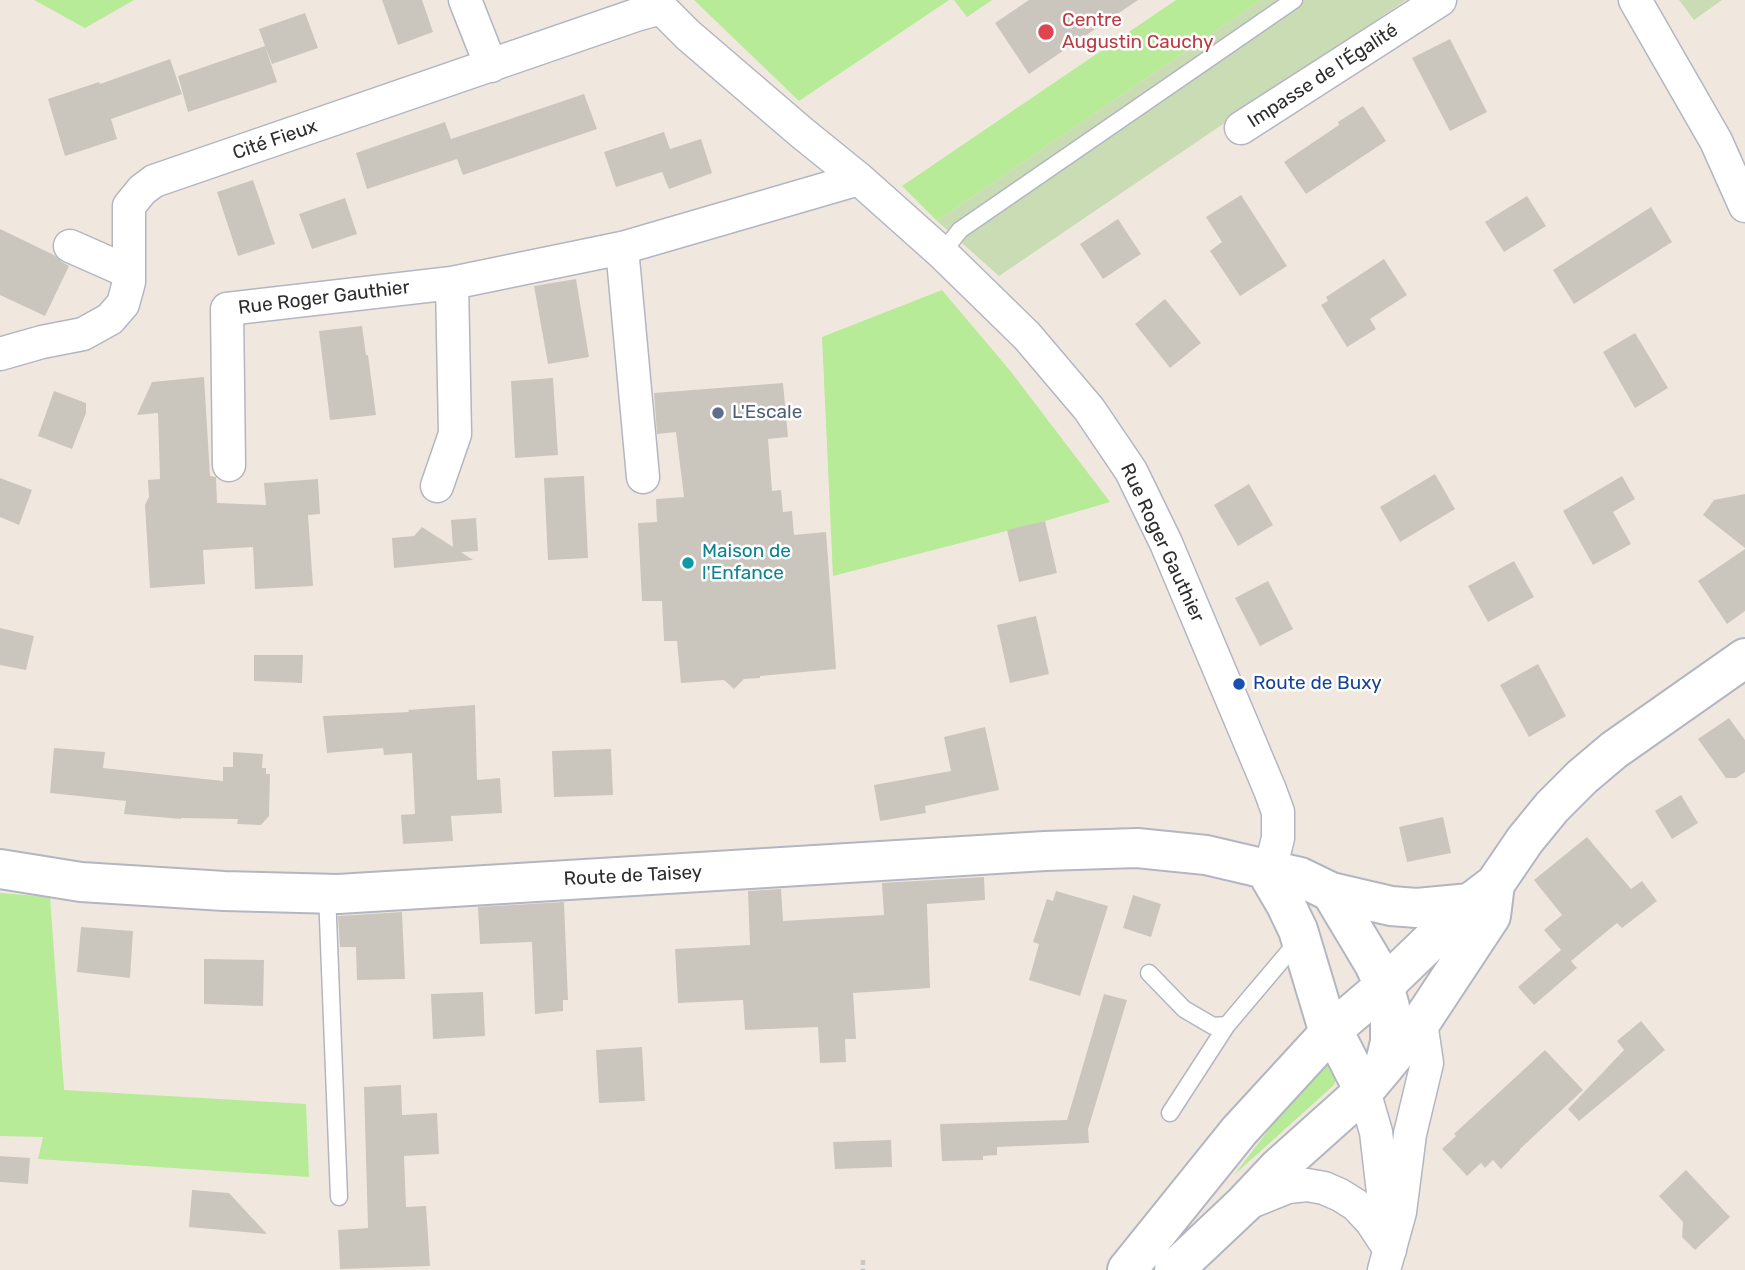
<!DOCTYPE html>
<html>
<head>
<meta charset="utf-8">
<style>
	body { margin:0 }
	canvas { display:block; background:#f0e8df }
</style>
</head>
<body>
<canvas width="1745" height="1270"></canvas>
<script>
const g = document.querySelector('canvas').getContext('2d');
g.lineJoin = 'round';
function paint(path, color) {
  g.fillStyle = color;
  g.fill(path, 'evenodd');
}
function shape(rows) {
  const path = new Path2D();
  for (const r of rows) {
    path.moveTo(r[0], r[1]);
    for (let i = 2; i < r.length; i += 2) path.lineTo(r[i], r[i + 1]);
  }
  return path;
}
function stroke(path, color, width, dash) {
  g.strokeStyle = color;
  g.lineWidth = width;
  g.lineCap = dash ? 'butt' : 'round';
  g.setLineDash(dash || []);
  g.stroke(path);
}
function drawText(font, color, halo, rows, align = 'center') {
  g.font = font + ' Rubik,sans-serif';
  g.lineWidth = 5;
  g.setLineDash([]);
  g.textBaseline = 'middle';
  g.strokeStyle = halo;
  g.fillStyle = color;
  for (const [text, x, y, turn = 0] of rows) {
    g.save();
    g.translate(x, y);
    g.rotate((+turn || 0) * Math.PI / 180);
    g.textAlign = isNaN(turn) ? turn : align;
    if (halo) g.strokeText(text, 0, 0);
    g.fillText(text, 0, 0);
    g.restore();
  }
}
paint(shape([
	[34,0,134,0,85,28],
	[694,0,949,0,799,101],
	[954,0,992,0,967,17],
	[1176,0,1261,0,937,221,902,186],
	[942,290,1012,373,1110,502,1045,521,833,576,822,337],
	[0,893,50,897,64,1090,306,1104,309,1177,38,1159,43,1137,0,1136],
	[1330,1066,1337,1077,1334,1085,1234,1175,1317,1067]
]), '#b7eb97');
paint(shape([
	[1261,0,1406,0,999,276,937,221],
	[1679,0,1722,0,1694,20]
]), '#c9dcb4');
paint(shape([
	[382,0,422,0,433,32,398,45],
	[1029,0,1138,0,1029,74,995,23],
	[305,13,318,48,272,64,265,46,277,82,188,112,178,76,265,46,259,29],
	[1450,39,1487,112,1450,131,1412,58],
	[170,59,182,94,111,119,117,139,65,156,48,99,99,82,100,84],
	[584,94,597,129,463,175,457,159,367,189,356,153,445,122,451,139],
	[1363,106,1386,141,1306,194,1284,162,1339,125,1338,122],
	[664,132,670,149,701,139,712,173,669,189,662,172,616,187,604,152],
	[253,180,275,244,238,256,217,192],
	[1241,195,1287,266,1240,296,1210,251,1222,242,1206,217],
	[1527,196,1546,226,1504,252,1485,222],
	[345,198,357,234,312,249,299,214],
	[1651,207,1672,242,1574,304,1553,270],
	[1118,219,1141,254,1103,279,1080,244],
	[0,229,54,255,62,262,69,266,45,316,0,295],
	[1384,259,1407,295,1370,319,1376,329,1347,347,1321,305,1328,301,1326,297],
	[576,279,589,357,548,364,534,286],
	[1165,299,1201,343,1170,368,1135,324],
	[362,326,366,355,368,355,376,415,330,420,319,331],
	[1635,333,1668,388,1635,408,1603,352],
	[204,377,210,476,216,477,217,503,266,505,264,483,318,479,320,514,308,515,313,586,255,589,253,547,203,550,205,584,150,588,145,505,149,497,148,480,160,479,158,413,137,415,152,382],
	[553,378,558,455,515,458,511,381],
	[783,383,788,437,768,439,772,491,781,490,783,512,792,511,794,535,826,532,836,669,760,676,760,678,744,679,734,689,724,680,681,683,677,641,664,641,662,601,642,601,638,523,657,522,656,499,684,497,676,432,657,434,654,393],
	[54,391,86,403,86,413,72,449,38,436],
	[1435,474,1455,509,1400,542,1380,507],
	[584,476,588,558,548,560,544,478],
	[1622,476,1635,499,1613,512,1631,544,1593,565,1563,511],
	[0,478,32,490,19,525,0,517],
	[1249,484,1273,525,1238,546,1214,505],
	[1745,494,1745,548,1703,515,1714,500],
	[476,518,478,551,461,552,473,560,394,568,392,538,414,536,422,527,453,547,451,520],
	[1045,521,1057,573,1019,582,1007,530],
	[1745,549,1745,611,1727,624,1698,581],
	[1514,561,1534,597,1488,622,1468,586],
	[1268,581,1293,629,1260,646,1235,598],
	[1036,616,1049,674,1010,683,997,625],
	[0,628,34,636,26,670,0,665],
	[254,655,303,655,302,683,254,681],
	[1538,664,1566,716,1529,737,1500,685],
	[475,705,477,780,500,778,502,813,451,816,453,841,403,844,401,815,415,814,412,753,384,755,383,748,327,753,323,716,409,712,408,710],
	[1729,718,1745,740,1745,772,1736,778,1726,778,1698,739],
	[985,727,999,790,925,806,926,813,880,821,874,785,951,771,944,737],
	[54,748,105,752,103,768,223,781,223,767,233,767,233,752,263,754,262,768,266,768,266,774,270,774,269,816,261,825,237,824,238,819,181,818,181,819,124,814,126,801,50,793],
	[611,749,613,795,554,797,552,751],
	[1681,795,1698,823,1672,839,1655,811],
	[1443,817,1451,853,1407,862,1399,827],
	[1587,837,1631,889,1642,881,1657,901,1622,928,1617,923,1571,961,1577,968,1534,1005,1518,987,1561,950,1544,930,1562,915,1534,880],
	[984,877,985,900,927,904,930,988,853,993,856,1039,845,1039,846,1062,820,1063,818,1027,745,1030,743,1000,678,1003,675,949,750,945,748,891,781,889,783,921,884,915,882,883],
	[1056,891,1108,906,1080,996,1029,980,1039,944,1033,942,1047,899,1053,901],
	[1133,895,1161,904,1151,937,1123,928],
	[564,902,568,1000,563,1000,563,1011,535,1014,532,942,480,944,478,907],
	[402,912,405,979,357,980,356,947,340,947,338,916],
	[81,927,133,931,130,978,77,972],
	[204,959,264,960,263,1006,204,1004],
	[483,992,485,1036,433,1039,431,994],
	[1104,994,1127,1000,1088,1129,1089,1143,997,1147,997,1155,983,1156,983,1160,942,1161,940,1124,1067,1120],
	[1641,1021,1665,1050,1579,1121,1568,1109,1624,1050,1617,1041],
	[642,1047,645,1101,599,1103,596,1050],
	[1545,1050,1583,1090,1520,1149,1520,1150,1501,1169,1493,1160,1485,1168,1481,1163,1467,1176,1442,1149,1456,1136,1454,1134],
	[401,1085,402,1115,437,1113,439,1154,404,1156,406,1207,426,1206,430,1266,340,1269,338,1230,368,1228,364,1087],
	[891,1140,892,1167,835,1169,833,1142],
	[0,1156,30,1158,28,1184,0,1182],
	[1686,1170,1730,1217,1695,1250,1682,1237,1683,1222,1659,1196],
	[192,1190,229,1193,267,1234,189,1227]
]), '#cbc6bd');
const service = shape([
	[942,253,960,230,1294,0],
	[327,893,339,1197],
	[1149,973,1184,1009,1213,1026,1227,1025,1298,941],
	[1170,1113,1227,1025]
]);
const minor = shape([
	[465,0,491,66],
	[655,0,661,8,688,35,801,132,859,179,942,253,1027,336,1089,409,1131,471,1166,543,1270,790,1278,812,1278,838,1274,854,1265,869],
	[1635,0,1716,141,1745,206],
	[1241,128,1440,0],
	[70,246,129,272],
	[622,248,643,477],
	[0,354,42,342,83,334,110,319,123,304,129,282,129,206,142,190,154,181,636,15,661,8],
	[229,465,227,309,452,283,622,248,859,179],
	[437,486,455,434,452,283],
	[1364,1091,1376,1132,1387,1227],
	[1246,1204,1288,1187,1307,1185,1324,1188,1340,1195,1356,1205,1371,1221,1390,1250],
	[1384,1270,1400,1212,1410,1134,1427,1063,1421,1022]
]);
const tertiary = shape([
	[0,869,81,882,224,891,338,894,1045,851,1137,848,1206,855,1300,877,1331,892,1391,906,1417,908,1470,903],
	[1265,869,1285,903,1298,930,1329,1033,1341,1046,1364,1091],
	[1331,892,1374,964,1384,986,1390,1007,1390,1042,1384,1067]
]);
const secondary = shape([
	[1127,1270,1239,1131,1329,1033,1384,986,1470,903,1495,884],
	[1174,1270,1244,1204,1278,1168,1364,1091,1384,1067,1421,1022,1491,916,1495,884,1525,840,1552,807,1582,777,1614,750,1745,658]
]);
stroke(service, '#b3b6c2', 19);
stroke(minor, '#b3b6c2', 35);
stroke(tertiary, '#b3b6c2', 42);
stroke(secondary, '#b3b6c2', 42);
stroke(shape([
	[863,1260,863,1270]
]), '#c8c8c8', 4.5, [5, 3.5]);
stroke(service, '#fff', 16);
stroke(minor, '#fff', 32);
stroke(tertiary, '#fff', 38);
stroke(secondary, '#fff', 38);
for (const [x, y, r, color] of [
	[1046,32,9,"#e0444e"],
	[718,413,7,"#5c6f8a"],
	[688,563,7,"#0f9aa8"],
	[1239,684,7,"#1a4fb4"]
]) {
  const dot = new Path2D();
  dot.arc(x, y, r, 0, 2 * Math.PI);
  g.fillStyle = color;
  g.fill(dot);
  stroke(dot, '#fff', 2.5);
}
drawText('19px', '#be3a42', '#fff', [
	["Centre",1062,21],
	["Augustin Cauchy",1062,43]
], 'left');
drawText('19px', '#2d2d2d', '#fff', [
	["Impasse de l'Égalité",1323,76,-33],
	["Cité Fieux",275,140,-19],
	["Rue Roger Gauthier",324,298,-7],
	["Rue Roger Gauthier",1162,543,65],
	["Route de Taisey",633,876,-3]
]);
drawText('19px', '#4e5e75', '#fff', [
	["L'Escale",732,413]
], 'left');
drawText('19px', '#0d838f', '#fff', [
	["Maison de",702,552],
	["l'Enfance",702,574]
], 'left');
drawText('19px', '#164399', '#fff', [
	["Route de Buxy",1253,684]
], 'left');
</script>
</body>
</html>
